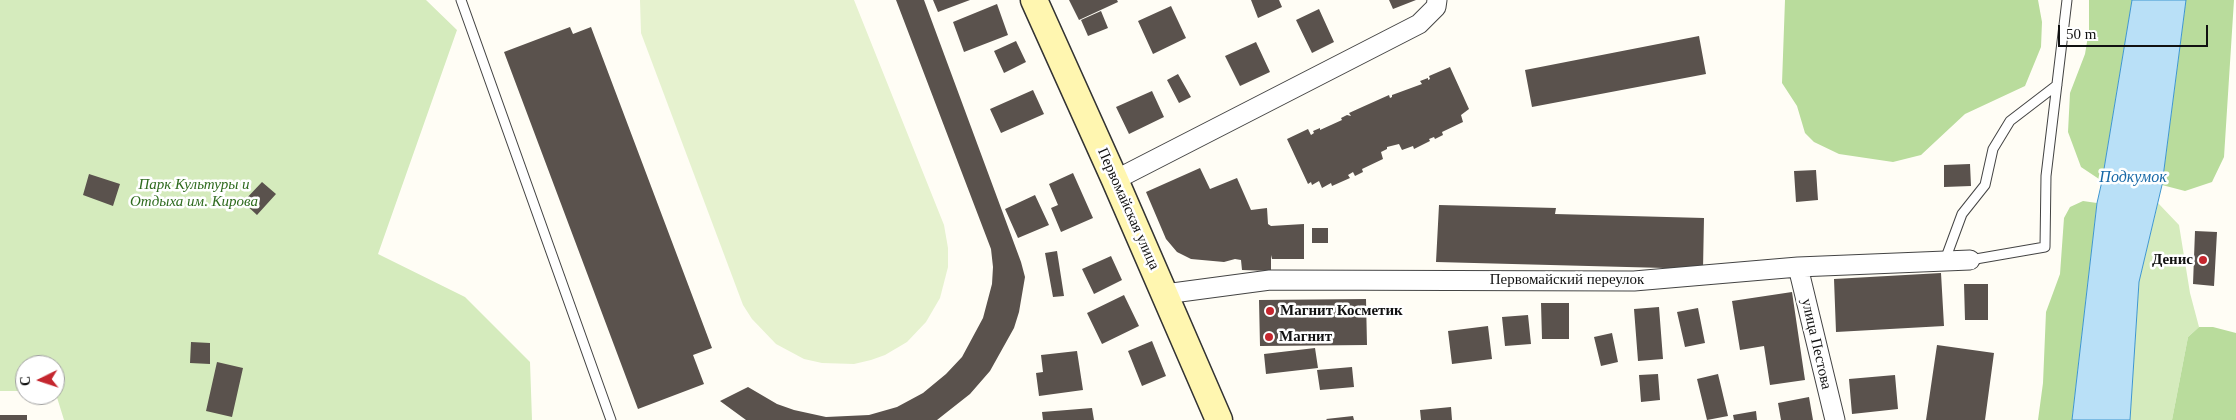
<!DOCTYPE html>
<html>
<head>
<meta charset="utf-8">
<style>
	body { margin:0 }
	#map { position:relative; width:2236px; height:420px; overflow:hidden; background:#fffdf5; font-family:Georgia,serif }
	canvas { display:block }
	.north { position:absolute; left:15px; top:355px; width:50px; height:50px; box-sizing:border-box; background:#fff; border:1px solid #a0a0a0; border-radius:50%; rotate:266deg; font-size:14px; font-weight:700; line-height:20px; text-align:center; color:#111 }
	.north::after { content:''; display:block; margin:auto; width:18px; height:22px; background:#c4262e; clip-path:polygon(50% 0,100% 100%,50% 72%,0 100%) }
	.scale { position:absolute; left:2058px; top:25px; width:150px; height:22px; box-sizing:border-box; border:2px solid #111; border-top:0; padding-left:6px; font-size:15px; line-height:18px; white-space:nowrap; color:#111; -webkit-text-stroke:4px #fff; paint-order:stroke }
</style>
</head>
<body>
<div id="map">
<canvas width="2236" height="420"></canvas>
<div class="north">С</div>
<div class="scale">50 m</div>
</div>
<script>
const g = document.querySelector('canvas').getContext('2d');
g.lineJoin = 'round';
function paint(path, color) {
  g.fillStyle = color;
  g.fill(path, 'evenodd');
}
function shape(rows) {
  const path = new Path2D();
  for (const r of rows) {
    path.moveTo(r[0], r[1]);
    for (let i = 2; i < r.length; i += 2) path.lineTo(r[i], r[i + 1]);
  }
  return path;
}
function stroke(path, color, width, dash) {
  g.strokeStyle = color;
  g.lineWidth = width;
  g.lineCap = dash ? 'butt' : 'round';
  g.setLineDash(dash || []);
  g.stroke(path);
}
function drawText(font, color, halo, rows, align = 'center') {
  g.font = font + ' Georgia,serif';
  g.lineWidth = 5;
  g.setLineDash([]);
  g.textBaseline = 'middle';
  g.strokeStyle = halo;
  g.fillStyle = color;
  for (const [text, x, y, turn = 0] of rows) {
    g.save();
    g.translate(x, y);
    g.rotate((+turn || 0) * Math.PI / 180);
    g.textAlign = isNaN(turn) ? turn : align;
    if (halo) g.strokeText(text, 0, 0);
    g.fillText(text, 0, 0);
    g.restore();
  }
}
paint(shape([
	[0,0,426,0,457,30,378,254,465,297,530,362,532,420,64,420,55,391,55,365,25,365,25,391,0,391],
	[2158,203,2179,225,2190,293,2199,327,2188,337,2172,420,2130,420,2139,282]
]), '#d5ebbd');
paint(shape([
	[1785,0,2038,0,2042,22,2041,47,2025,86,1965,114,1921,155,1893,162,1839,154,1814,142,1805,133,1797,106,1782,83],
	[2089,0,2132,0,2102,181,2081,167,2068,132,2070,93,2085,54,2089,30],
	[2186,0,2234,0,2224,157,2212,182,2185,191,2162,185],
	[2083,201,2097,203,2072,420,2038,420,2043,383,2046,312,2060,274,2064,218,2070,207],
	[2199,327,2213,327,2236,333,2236,420,2172,420,2188,337]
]), '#b9dc9c');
paint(shape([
	[640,0,854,0,944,225,948,248,948,267,940,298,926,322,907,342,885,355,871,360,854,364,822,363,804,359,776,344,752,319,743,305,641,33]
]), '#e6f2cf');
const water = shape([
	[2132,0,2186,0,2162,185,2139,282,2130,420,2072,420,2097,203,2102,181,2132,0]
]);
paint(water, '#b9e0f7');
stroke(water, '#3f96cf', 1);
paint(shape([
	[896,0,924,0,1021,262,1025,277,1019,312,1014,328,990,371,970,394,937,420,746,420,720,401,748,387,777,404,794,410,826,417,869,415,897,407,923,393,946,374,962,357,983,318,992,284,993,267,991,249],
	[933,0,970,0,938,12],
	[1069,0,1117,0,1118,2,1079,20],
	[1251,0,1279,0,1282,7,1258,18],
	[1389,0,1416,0,1393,9],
	[997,4,1008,35,964,52,953,22],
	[1171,6,1186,38,1153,54,1138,21],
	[1319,9,1334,42,1312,53,1296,20],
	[1101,11,1108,28,1088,36,1081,20],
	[570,27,573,34,591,27,712,348,693,355,704,384,638,409,504,52],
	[1699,36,1706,74,1532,107,1525,70],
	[1016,41,1026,62,1004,73,994,51],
	[1256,42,1270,72,1240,86,1225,56],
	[1450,67,1469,109,1461,115,1463,122,1442,132,1443,135,1435,139,1434,137,1429,139,1430,141,1414,149,1413,146,1402,150,1399,144,1387,147,1387,149,1381,152,1383,159,1362,169,1363,172,1355,176,1353,172,1348,175,1350,178,1332,186,1331,183,1322,188,1319,181,1312,185,1311,182,1308,184,1287,139,1308,129,1311,135,1314,133,1313,131,1320,128,1320,130,1342,120,1341,118,1347,115,1351,116,1349,113,1360,108,1389,95,1390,98,1392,97,1392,95,1422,84,1420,81,1428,78,1428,80,1430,79,1429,76],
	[1178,74,1191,97,1179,103,1167,80],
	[1033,90,1044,114,1001,133,990,109],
	[1152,91,1164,117,1129,134,1116,107],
	[1970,164,1971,186,1944,187,1944,165],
	[1200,168,1210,189,1237,178,1251,210,1267,208,1268,224,1271,226,1304,224,1304,259,1272,259,1271,255,1271,271,1242,270,1241,260,1235,259,1224,262,1191,259,1177,252,1166,239,1146,192],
	[1816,170,1818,200,1796,202,1794,171],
	[1073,173,1093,218,1061,232,1051,208,1058,205,1049,184],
	[89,174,120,184,113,206,83,195],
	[262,182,276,194,257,215,243,202],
	[1035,195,1049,225,1018,238,1005,209],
	[1439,205,1556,208,1555,214,1704,218,1703,269,1436,262],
	[1312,228,1328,228,1328,243,1312,243],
	[2195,231,2217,232,2214,286,2193,284],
	[1057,251,1064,296,1053,297,1045,253],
	[1111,256,1122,280,1094,294,1082,269],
	[1941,273,1944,326,1836,332,1834,279],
	[1964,284,1988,284,1988,320,1965,320],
	[1792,292,1805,380,1770,385,1764,346,1740,350,1732,301],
	[1124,295,1139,326,1102,344,1087,313],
	[1366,299,1367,345,1260,346,1259,300],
	[1541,303,1569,303,1569,339,1542,339],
	[1659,307,1663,359,1638,361,1634,309],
	[1698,308,1705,343,1685,347,1677,312],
	[1528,315,1531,344,1505,346,1502,317],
	[1488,326,1492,359,1452,364,1448,331],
	[1612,333,1618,362,1601,366,1594,337],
	[1152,341,1166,376,1142,386,1128,351],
	[191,342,210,343,210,364,190,363],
	[1937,345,1994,353,1985,420,1926,420],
	[1315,348,1318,368,1266,374,1264,354],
	[1077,351,1083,390,1039,396,1036,373,1043,372,1041,355],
	[217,362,243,368,232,417,206,411],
	[1352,367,1354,387,1320,390,1317,370],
	[1658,374,1660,400,1641,402,1639,375],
	[1718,374,1728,416,1707,420,1697,379],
	[1895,375,1898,409,1852,414,1849,379],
	[1809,397,1813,420,1781,420,1778,403],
	[1451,407,1452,420,1421,420,1420,410],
	[1092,408,1094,420,1043,420,1042,412],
	[1756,411,1757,420,1734,420,1733,415],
	[0,415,27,415,27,420,0,420],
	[1353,416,1354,420,1327,420,1326,419]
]), '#5a524d');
const lane = shape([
	[461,0,611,420],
	[1945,260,1962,214,1985,185,1993,149,2010,121,2057,85],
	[1970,260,2045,247,2046,176,2067,0]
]);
const street = shape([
	[1115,180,1419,24,1436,7,1437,0],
	[1798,267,1835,420],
	[1165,294,1270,280,1634,281,1798,267,1970,260]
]);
const secondary = shape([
	[1034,0,1115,180,1219,420]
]);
stroke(lane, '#444', 11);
stroke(street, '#444', 21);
stroke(secondary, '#333', 29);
stroke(lane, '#fff', 9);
stroke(street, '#fff', 19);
stroke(secondary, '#fff6b0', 26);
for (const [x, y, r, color] of [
	[2203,260,5,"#c4262e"],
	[1270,311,5,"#c4262e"],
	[1269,337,5,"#c4262e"]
]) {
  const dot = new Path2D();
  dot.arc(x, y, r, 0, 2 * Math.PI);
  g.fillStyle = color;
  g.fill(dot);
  stroke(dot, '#fff', 2);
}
drawText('italic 15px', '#2f6b1f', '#fff', [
	["Парк Культуры и",194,185],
	["Отдыха им. Кирова",194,202]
]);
drawText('15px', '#111', '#fff', [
	["Первомайская улица",1128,209,66],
	["Первомайский переулок",1567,280],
	["улица Пестова",1816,344,77]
]);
drawText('bold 15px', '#111', '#fff', [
	["Денис",2193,260,"right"],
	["Магнит Косметик",1280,311],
	["Магнит",1279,337]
], 'left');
drawText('italic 16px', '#1768a6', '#fff', [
	["Подкумок",2133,178]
]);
</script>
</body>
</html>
